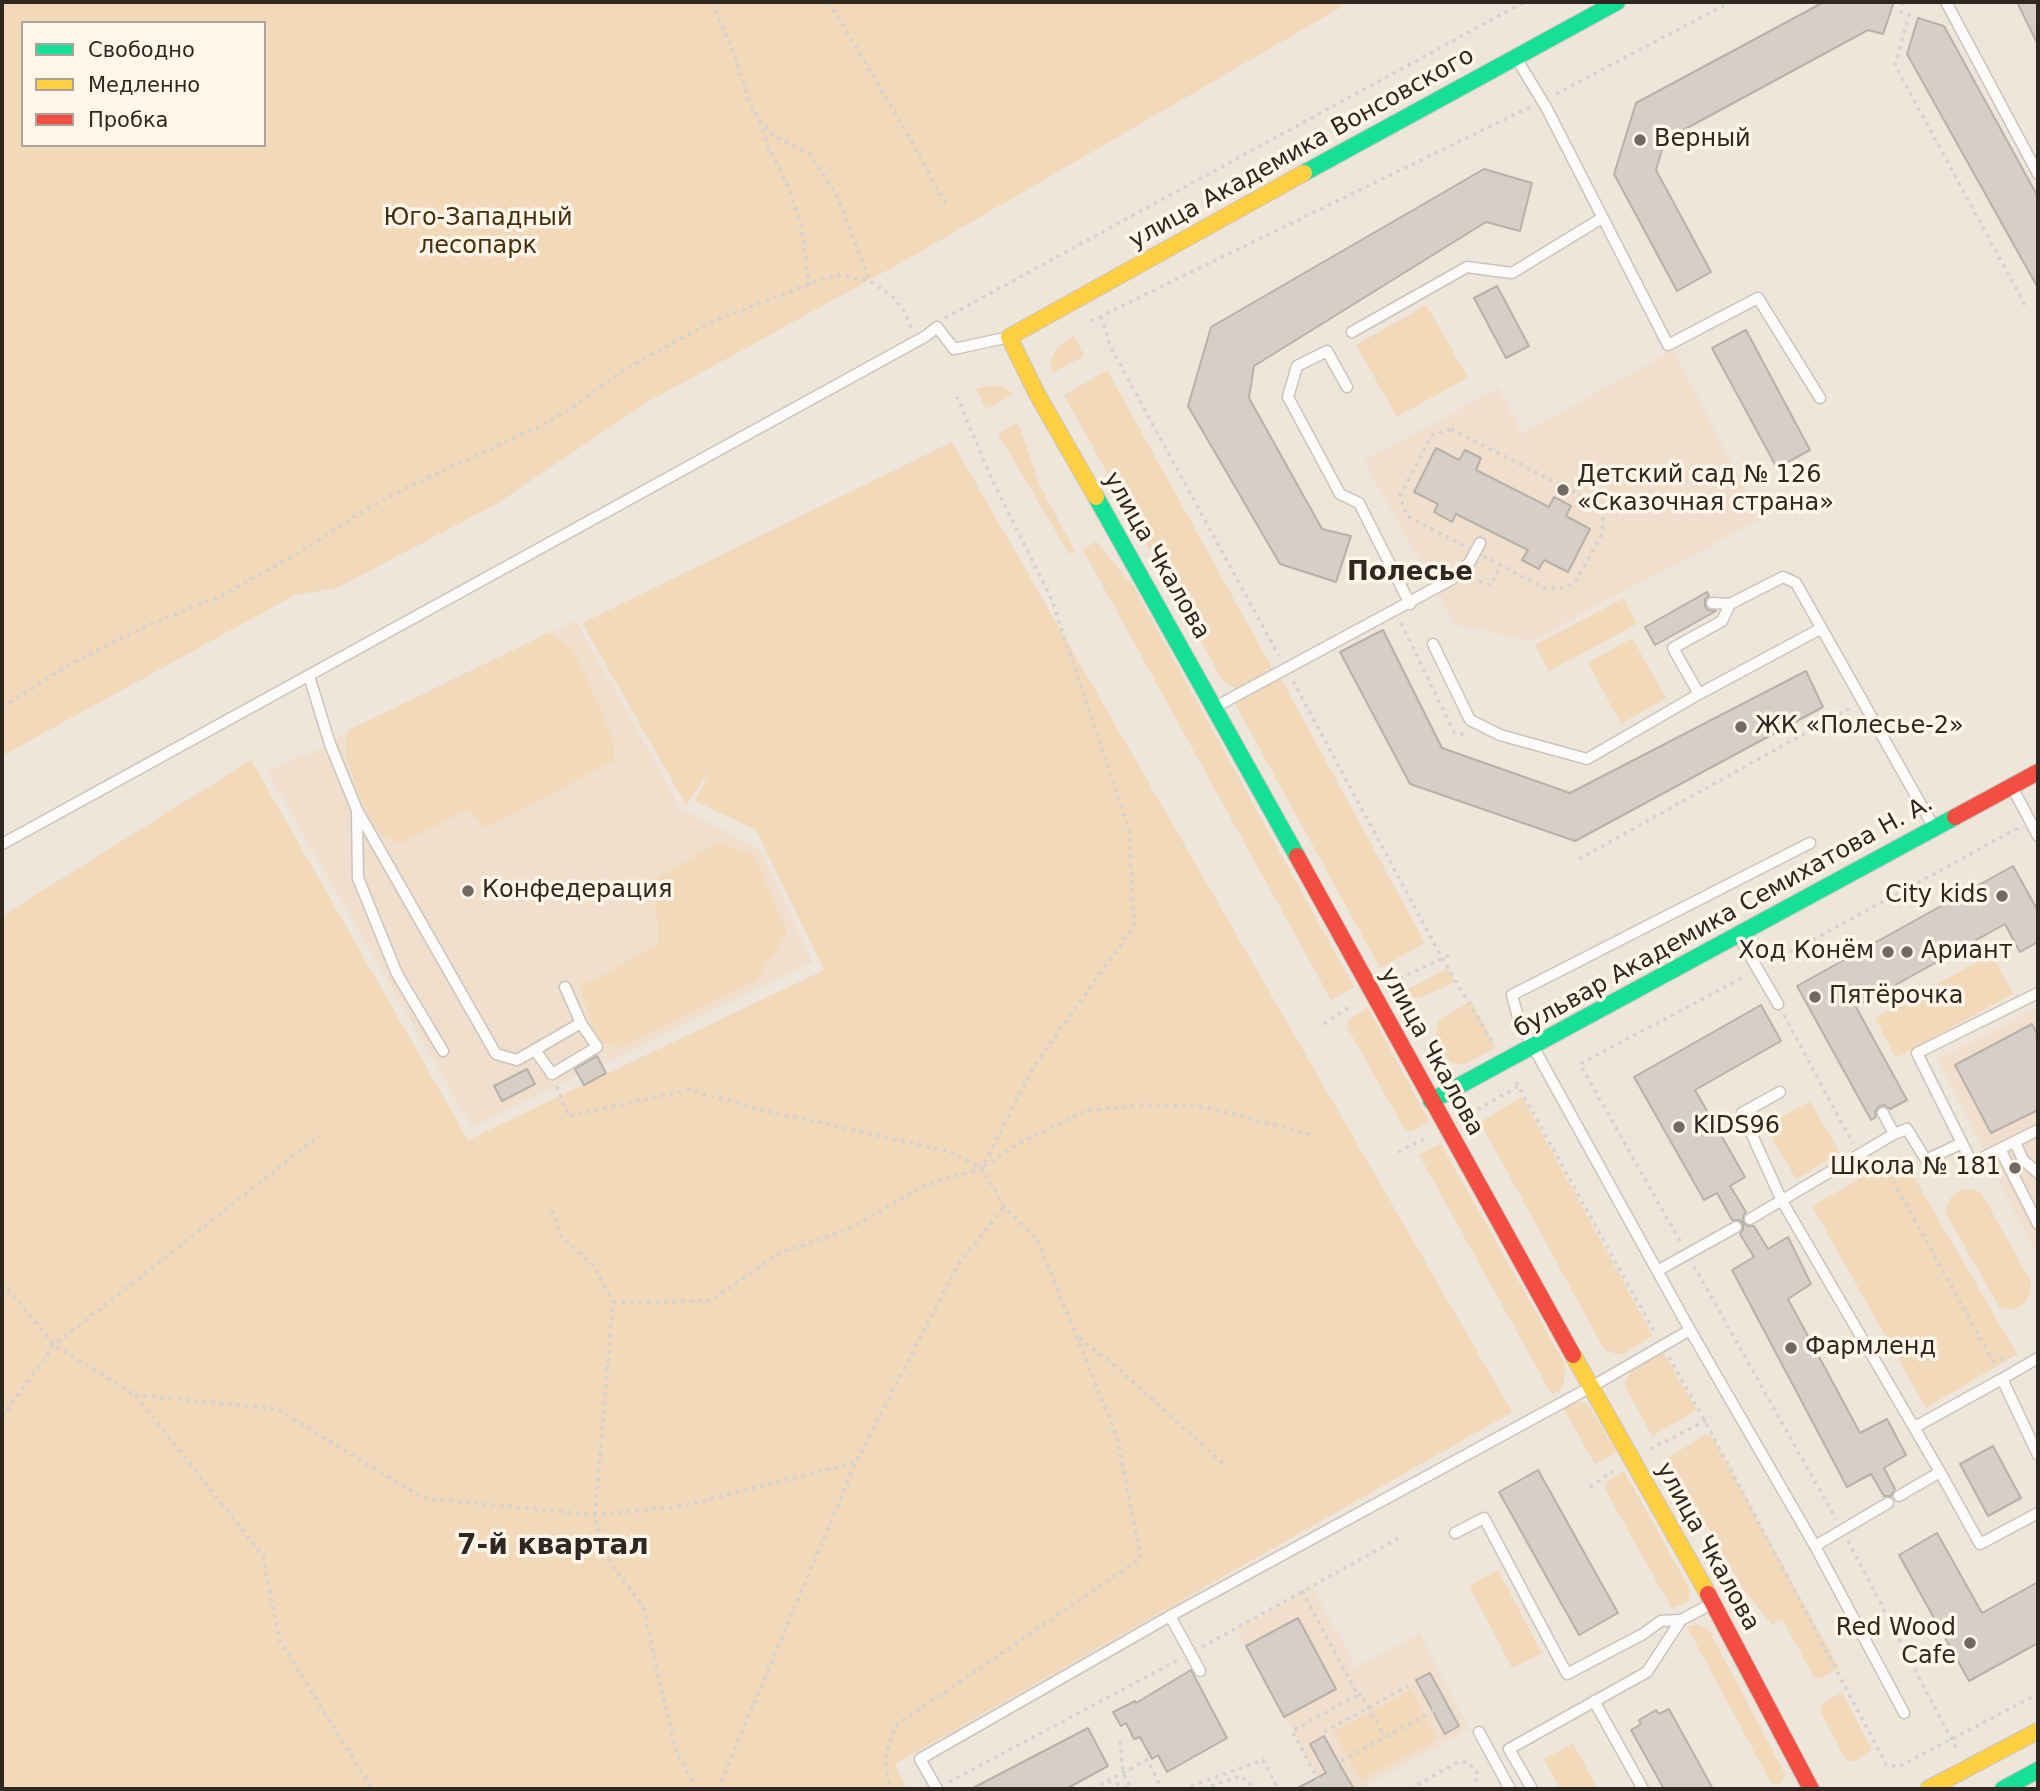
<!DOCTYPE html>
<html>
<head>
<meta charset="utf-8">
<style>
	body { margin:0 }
	#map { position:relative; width:2040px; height:1791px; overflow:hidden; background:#eee6db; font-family:"DejaVu Sans",sans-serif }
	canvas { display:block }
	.frame { position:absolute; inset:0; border:4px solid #2e2821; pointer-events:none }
	.legend { position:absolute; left:21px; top:21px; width:245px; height:126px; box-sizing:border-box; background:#fff5e9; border:2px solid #aba399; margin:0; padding:9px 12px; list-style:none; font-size:21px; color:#2e2821 }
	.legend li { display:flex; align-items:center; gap:14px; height:35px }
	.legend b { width:35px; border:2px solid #aba399 }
</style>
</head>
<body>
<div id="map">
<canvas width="2040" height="1791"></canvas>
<div class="frame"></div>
<ul class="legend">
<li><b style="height:9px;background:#16e098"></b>Свободно</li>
<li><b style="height:9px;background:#ffcf43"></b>Медленно</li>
<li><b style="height:9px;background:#f24e42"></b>Пробка</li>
</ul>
</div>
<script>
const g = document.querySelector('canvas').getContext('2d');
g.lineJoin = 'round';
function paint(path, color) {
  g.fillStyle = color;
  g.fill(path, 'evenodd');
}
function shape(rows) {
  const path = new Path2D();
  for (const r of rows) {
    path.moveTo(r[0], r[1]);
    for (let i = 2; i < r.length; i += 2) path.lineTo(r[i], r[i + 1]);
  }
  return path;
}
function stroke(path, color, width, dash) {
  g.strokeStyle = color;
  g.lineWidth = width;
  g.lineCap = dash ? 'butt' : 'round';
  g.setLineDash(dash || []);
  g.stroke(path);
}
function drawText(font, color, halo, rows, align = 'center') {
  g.font = font + ' "DejaVu Sans",sans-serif';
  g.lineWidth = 7;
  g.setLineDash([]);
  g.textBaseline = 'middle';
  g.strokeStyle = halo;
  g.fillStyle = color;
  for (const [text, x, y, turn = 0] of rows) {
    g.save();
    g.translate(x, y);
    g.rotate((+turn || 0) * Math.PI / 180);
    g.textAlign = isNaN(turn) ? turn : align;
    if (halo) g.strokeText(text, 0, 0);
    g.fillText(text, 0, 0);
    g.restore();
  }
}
paint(shape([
	[1673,350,1761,519,1530,641,1455,624,1364,461,1499,388,1522,434],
	[575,620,681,808,759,849,813,962,472,1127,267,771,330,744,347,731],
	[2038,1008,2038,1257,1937,1059],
	[1312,1587,1356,1667,1420,1633,1469,1729,1360,1789,1324,1789,1236,1629]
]), '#efdfcc');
paint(shape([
	[2,2,1350,2,913,256,646,403,498,503,337,588,295,595,2,756],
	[23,23,264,23,264,145,23,145],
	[1426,305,1468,377,1397,417,1356,345],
	[1074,335,1084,356,1052,373,1051,360,1056,349],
	[1107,370,1272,668,1241,687,1236,688,1224,683,1064,395],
	[993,385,1007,389,1013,395,986,409,976,389],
	[1018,422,1040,486,1075,551,1069,554,998,434],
	[952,442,1512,1412,895,1764,907,1789,2,1789,2,916,251,760,468,1140,824,970,756,830,695,801,711,770,686,805,582,623],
	[1096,541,1134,587,1354,987,1331,1000,1083,550],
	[1624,598,1637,624,1549,671,1535,645],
	[548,633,574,650,615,744,614,761,485,828,468,809,399,844,379,834,357,791,346,753,347,731],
	[1632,638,1666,698,1621,724,1588,663],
	[1279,675,1425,943,1380,968,1233,700],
	[718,843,754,854,787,933,756,980,618,1048,597,1041,580,987,659,944,655,900,647,883],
	[1992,954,2013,994,1896,1058,1875,1018],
	[1444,970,1450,971,1455,982,1420,998,1411,997,1405,991],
	[1471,1001,1496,1047,1468,1063,1459,1065,1452,1063,1445,1057,1436,1039,1437,1024,1441,1018],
	[1368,1008,1429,1121,1411,1132,1405,1130,1347,1027,1349,1019],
	[1522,1097,1653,1336,1623,1354,1616,1354,1604,1349,1480,1122],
	[1810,1101,1840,1153,1796,1179,1765,1127],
	[1441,1144,1565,1364,1564,1381,1561,1389,1552,1395,1419,1155],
	[1901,1155,2017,1354,1926,1408,1812,1206],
	[1972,1189,1981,1192,2031,1282,2031,1291,2026,1302,2018,1307,2010,1310,1999,1307,1945,1212,1948,1202,1954,1194,1963,1190],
	[1662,1352,1664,1353,1697,1410,1652,1436,1626,1388,1625,1382,1631,1370],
	[1580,1402,1588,1405,1617,1452,1595,1464,1563,1408],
	[1706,1434,1713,1438,1839,1668,1819,1679,1814,1677,1782,1619,1772,1625,1744,1590,1668,1458],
	[1624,1471,1688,1586,1690,1593,1688,1601,1672,1609,1606,1491,1606,1483],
	[1498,1570,1542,1653,1512,1668,1469,1586],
	[1692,1625,1699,1625,1709,1630,1786,1776,1780,1785,1771,1783,1687,1627],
	[1411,1690,1437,1739,1360,1781,1334,1731],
	[1842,1692,1872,1750,1853,1762,1846,1760,1820,1711,1822,1704],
	[1573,1743,1598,1789,1560,1789,1544,1759]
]), '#f1d9ba');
const building = shape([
	[1824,2,1894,2,1883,34,1868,30,1665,140,1656,170,1711,272,1677,291,1614,174,1636,103,1824,2],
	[2017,2,2038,2,2038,45,2017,2],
	[1918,18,1944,26,2038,197,2038,288,1907,54,1918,18],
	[1484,169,1532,183,1520,231,1486,222,1254,366,1249,398,1322,529,1351,536,1336,582,1280,564,1188,406,1211,327,1484,169],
	[1497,286,1529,346,1506,358,1474,298,1497,286],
	[1746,330,1810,450,1777,468,1712,348,1746,330],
	[1436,448,1459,460,1465,450,1481,458,1476,470,1549,507,1554,497,1571,506,1566,516,1590,529,1568,572,1544,560,1539,569,1522,560,1528,550,1456,514,1452,522,1434,512,1438,504,1414,492,1436,448],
	[1707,592,1709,596,1705,599,1705,606,1708,610,1716,611,1655,645,1645,627,1707,592],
	[1383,630,1442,748,1570,793,1806,671,1823,707,1575,841,1410,784,1340,652,1383,630],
	[2013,866,2038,911,2038,942,2020,952,2005,924,1856,1007,1907,1100,1890,1109,1884,1105,1879,1106,1875,1112,1876,1117,1871,1120,1797,986,2013,866],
	[1761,1005,1781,1041,1695,1090,1745,1177,1730,1186,1746,1212,1743,1216,1743,1222,1747,1226,1754,1226,1768,1249,1788,1237,1811,1284,1788,1299,1860,1433,1887,1419,1906,1455,1884,1468,1895,1489,1891,1496,1884,1496,1871,1474,1847,1487,1732,1270,1754,1257,1740,1234,1743,1230,1743,1224,1739,1220,1732,1220,1717,1193,1704,1200,1634,1077,1761,1005],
	[2032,1024,2038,1036,2038,1110,1991,1133,1955,1065,2032,1024],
	[597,1056,606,1073,584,1085,575,1069,597,1056],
	[527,1069,535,1084,502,1101,494,1086,527,1069],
	[1993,1446,2021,1498,1988,1516,1960,1464,1993,1446],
	[1538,1470,1618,1613,1579,1635,1499,1492,1538,1470],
	[1937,1533,1982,1613,2038,1582,2038,1643,1969,1681,1899,1555,1937,1533],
	[1298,1618,1336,1689,1284,1717,1246,1646,1298,1618],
	[1191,1670,1227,1738,1167,1772,1158,1755,1152,1759,1140,1737,1134,1739,1126,1723,1121,1726,1113,1712,1135,1701,1136,1703,1191,1670],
	[1430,1673,1459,1726,1445,1734,1416,1680,1430,1673],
	[1669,1709,1713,1789,1664,1789,1631,1730,1641,1724,1639,1720,1656,1710,1659,1714,1669,1709],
	[1088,1728,1108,1766,1066,1789,971,1789,1088,1728],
	[1324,1736,1340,1765,1354,1789,1296,1789,1326,1773,1310,1744,1324,1736]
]);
paint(building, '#d6cfc7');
stroke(building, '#b8b1a8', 2);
const lane = shape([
	[1946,2,2038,174],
	[1516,58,1546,107,1668,345,1758,298,1820,398],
	[1352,332,1467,267,1512,273,1602,218],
	[1347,387,1327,351,1297,366,1288,397,1340,494,1359,503,1410,604],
	[1712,603,1730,604,1783,577,1796,583,1933,826],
	[1433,644,1470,720,1500,735,1587,759,1699,694,1820,629],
	[309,676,330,744,357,810,496,1054,517,1060,581,1023,565,987],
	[1699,694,1673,648,1722,621,1730,604],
	[1215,707,1452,579,1470,562,1480,543],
	[2012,787,2038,836],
	[357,813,358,878,397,974,443,1051],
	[1810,843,1512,995,1519,1021,1690,1330,1815,1546,1904,1713],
	[2,844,926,336,937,327,954,349,1009,337],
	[1739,937,1778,1004],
	[2038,993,1917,1053,1972,1163,2038,1130],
	[535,1050,552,1074,597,1047,581,1023],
	[1780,1092,1742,1113,1782,1201,1940,1472,1899,1496],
	[1883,1113,1894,1134],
	[2015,1142,2023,1160,2038,1173],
	[2000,1149,2038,1224],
	[1750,1219,1894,1134,1907,1129,1926,1160,1962,1143],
	[1657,1271,1736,1227],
	[2038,1358,2002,1379,2038,1455],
	[1915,1427,2002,1379],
	[1940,1472,1980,1544,2038,1513],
	[1455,1533,1484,1518,1567,1674,1643,1634,1661,1621,1681,1620],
	[1815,1546,1888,1503],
	[1170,1616,1200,1671],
	[1594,1701,1643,1789],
	[1479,1732,1510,1789],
	[937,1789,920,1759,1170,1616,1591,1387,1690,1330],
	[1532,1789,1509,1749,1647,1672,1681,1620,1713,1603]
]);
const fast = shape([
	[1304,173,1617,2],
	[1096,497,1297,856],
	[1431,1101,1955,817],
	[2003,1789,2038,1770]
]);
const slow = shape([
	[1096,497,1037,394,1009,337,1304,173],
	[1573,1355,1708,1594],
	[1928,1789,2038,1731]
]);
const jam = shape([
	[1955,817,2038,772],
	[1297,856,1573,1355],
	[1708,1594,1811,1789]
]);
stroke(lane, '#cac4bb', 13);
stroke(fast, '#cac4bb', 18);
stroke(slow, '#cac4bb', 18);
stroke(jam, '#cac4bb', 18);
stroke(shape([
	[712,2,735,56,750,104,760,120,774,136,810,154,836,194,870,281,893,297,904,311,912,330],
	[829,2,904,128,948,208],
	[1903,2,1901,12,1909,15,1895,65,2025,305],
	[1556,94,1730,2],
	[760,121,767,144,788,186,802,229,809,286],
	[1101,316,1111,348,1279,656],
	[945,318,1524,2],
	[1091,321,1530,107],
	[1451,429,1596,503,1603,519,1602,534,1576,581,1565,588,1546,589,1407,516,1400,496,1432,435,1451,429],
	[1471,579,1491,585,1500,565],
	[1401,623,1454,732,1465,735],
	[1293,681,1442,958,1492,1042],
	[2,707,72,663,149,625,225,594,297,554,365,510,408,487,540,426,567,411,624,370,716,320,823,279,839,275,870,281],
	[1579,859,1852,707],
	[1768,964,2020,827],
	[1392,982,1450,955],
	[1784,1015,1853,1144],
	[1324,1024,1352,1005],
	[1516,1082,1656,1335],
	[557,1086,568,1116,689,1090,767,1111,948,1151,982,1168,1004,1207,1037,1239,1117,1437,1141,1558,895,1726,885,1759,890,1789],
	[1463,1118,1522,1084],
	[1398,1152,1426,1138],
	[1881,1159,1993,1361,2009,1357],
	[984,1166,1018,1144,1085,1111,1143,1105,1204,1107,1314,1135],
	[552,1210,562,1238,593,1265,613,1302,595,1515,601,1551,643,1606,675,1749,696,1789],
	[1680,1241,1580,1064,1746,976],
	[1694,1266,1836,1519],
	[2,1282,54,1345,135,1395,263,1556,279,1639,372,1789],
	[613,1302,710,1301,780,1253,847,1230,921,1187,982,1168,1034,1066,1134,926,1129,829,1051,598,994,484,957,397],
	[1079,1338,1119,1369,1226,1466],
	[1669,1357,1705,1421,1886,1764,1898,1767,2038,1694],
	[135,1395,277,1409,423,1498,595,1515,682,1506,856,1462],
	[2,1417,54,1345,319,1136],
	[1650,1449,1711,1418],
	[1590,1487,1613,1471],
	[1848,1541,1956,1748],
	[1302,1591,1358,1695,1292,1731,1323,1789],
	[1202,1647,1399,1538],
	[1358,1695,1361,1694,1385,1737],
	[1324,1732,1408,1686],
	[1120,1741,1123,1773,1132,1789],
	[1326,1769,1446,1704],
	[1107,1781,1147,1760,1162,1789],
	[949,1782,1180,1659],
	[718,1789,856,1462,957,1266,1004,1207],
	[1093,1789,1107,1781,1130,1788],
	[1183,1789,1263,1760,1278,1789],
	[1203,1789,1240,1776,1250,1782,1250,1789],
	[1410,1789,1458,1762,1465,1762,1476,1770,1478,1776,1472,1789]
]), '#d5d2cf', 3.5, [3.5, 5]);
stroke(lane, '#fcfbfa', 10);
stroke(fast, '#16e098', 16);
stroke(slow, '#ffcf43', 16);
stroke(jam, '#f24e42', 16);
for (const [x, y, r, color] of [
	[1640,140,7,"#716a62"],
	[1563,490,7,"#716a62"],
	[1741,727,7,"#716a62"],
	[468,891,7,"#716a62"],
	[2002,896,7,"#716a62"],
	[1888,952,7,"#716a62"],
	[1907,952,7,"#716a62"],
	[1815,997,7,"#716a62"],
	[1679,1127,7,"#716a62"],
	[2015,1168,7,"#716a62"],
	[1791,1348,7,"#716a62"],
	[1970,1643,7,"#716a62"]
]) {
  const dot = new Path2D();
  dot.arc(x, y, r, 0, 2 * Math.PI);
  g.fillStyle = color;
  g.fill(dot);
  stroke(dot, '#fff5e9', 2.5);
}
drawText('24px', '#2e2821', '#fff5e9', [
	["Верный",1654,140],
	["Детский сад № 126",1577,476],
	["«Сказочная страна»",1577,504],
	["ЖК «Полесье-2»",1755,727],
	["Конфедерация",482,891],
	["City kids",1988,896,"right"],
	["Ход Конём",1874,952,"right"],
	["Ариант",1921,952],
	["Пятёрочка",1829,997],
	["KIDS96",1693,1127],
	["Школа № 181",2001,1168,"right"],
	["Фармленд",1805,1348],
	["Red Wood",1956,1629,"right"],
	["Cafe",1956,1657,"right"]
], 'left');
drawText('24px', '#2e2821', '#fff5e9', [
	["улица Академика Вонсовского",1302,149,-29],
	["улица Чкалова",1156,556,60],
	["бульвар Академика Семихатова Н. А.",1724,917,-29],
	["улица Чкалова",1431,1052,61],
	["улица Чкалова",1707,1547,61]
]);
drawText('24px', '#462f0c', '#fff5e9', [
	["Юго-Западный",478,219],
	["лесопарк",478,247]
]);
drawText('bold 26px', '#2e2821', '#fff5e9', [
	["Полесье",1410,573]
]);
drawText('bold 28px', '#2e2821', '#fff5e9', [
	["7-й квартал",553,1547]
]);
</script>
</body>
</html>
